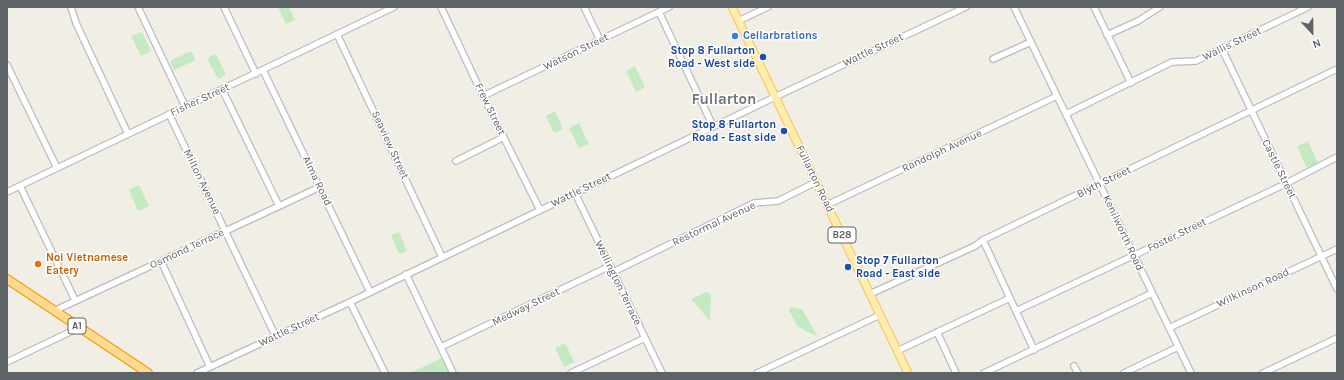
<!DOCTYPE html>
<html>
<head>
<meta charset="utf-8">
<style>
	body { margin:0 }
	#map { position:relative; width:1344px; height:380px; overflow:hidden; background:#f1eee6; font-family:Karla,sans-serif }
	canvas { display:block }
	.frame { position:absolute; inset:0; border:8px solid #5e6368; pointer-events:none }
	.north { position:absolute; left:1292px; top:12px; width:40px; height:40px; -webkit-text-stroke:3px #fff; paint-order:stroke; rotate:158deg; font-size:11px; font-weight:700; line-height:16px; text-align:center; color:#5e6368 }
	.north::after { content:''; display:block; margin:auto; width:14px; height:18px; background:#5e6368; clip-path:polygon(50% 0,100% 100%,50% 72%,0 100%) }
</style>
</head>
<body>
<div id="map">
<canvas width="1344" height="380"></canvas>
<div class="frame"></div>
<div class="north">N</div>
</div>
<script>
const g = document.querySelector('canvas').getContext('2d');
g.lineJoin = 'round';
function paint(path, color) {
  g.fillStyle = color;
  g.fill(path, 'evenodd');
}
function shape(rows) {
  const path = new Path2D();
  for (const r of rows) {
    path.moveTo(r[0], r[1]);
    for (let i = 2; i < r.length; i += 2) path.lineTo(r[i], r[i + 1]);
  }
  return path;
}
function stroke(path, color, width, dash) {
  g.strokeStyle = color;
  g.lineWidth = width;
  g.lineCap = dash ? 'butt' : 'round';
  g.setLineDash(dash || []);
  g.stroke(path);
}
function drawText(font, color, halo, rows, align = 'center') {
  g.font = font + ' Karla,sans-serif';
  g.lineWidth = 3;
  g.setLineDash([]);
  g.textBaseline = 'middle';
  g.strokeStyle = halo;
  g.fillStyle = color;
  for (const [text, x, y, turn = 0] of rows) {
    g.save();
    g.translate(x, y);
    g.rotate((+turn || 0) * Math.PI / 180);
    g.textAlign = isNaN(turn) ? turn : align;
    if (halo) g.strokeText(text, 0, 0);
    g.fillText(text, 0, 0);
    g.restore();
  }
}
paint(shape([
	[278,7,289,7,295,20,286,24],
	[142,32,151,51,141,56,131,36],
	[191,51,196,60,174,70,170,61],
	[216,54,226,75,218,79,207,58],
	[635,66,645,87,636,92,626,71],
	[555,111,563,129,554,133,546,116],
	[579,123,589,144,579,148,569,128],
	[1308,141,1318,163,1307,168,1297,146],
	[139,185,149,206,138,211,129,190],
	[399,232,407,251,399,254,391,235],
	[706,292,711,294,710,321,691,299],
	[790,307,802,309,818,337,798,327,789,311],
	[565,343,574,362,564,367,555,348],
	[442,358,449,373,410,373]
]), '#c4eac2');
const minor = shape([
	[71,7,76,23,128,134],
	[138,7,185,106],
	[224,7,256,74],
	[441,7,483,96,540,210],
	[584,7,600,40],
	[1014,7,1191,373],
	[1094,7,1131,83],
	[659,12,713,126],
	[738,21,768,7],
	[337,34,442,257],
	[1107,35,1138,21,1160,7],
	[1222,49,1337,289],
	[993,59,1031,42],
	[7,65,57,168],
	[263,70,370,292],
	[222,89,279,206],
	[483,96,669,7],
	[169,114,276,337],
	[1066,114,1172,62,1196,61,1308,7],
	[456,161,504,137],
	[20,186,75,300],
	[7,192,394,7],
	[575,193,662,373],
	[827,205,1057,96],
	[983,240,1034,350],
	[161,261,210,367],
	[613,272,754,203,778,201,816,182],
	[406,274,453,373],
	[870,294,975,246,983,240,1337,69],
	[350,302,385,373],
	[54,311,320,187],
	[1016,311,1281,186,1337,157],
	[1169,328,1337,249],
	[937,332,956,373],
	[441,347,610,266],
	[897,351,1010,298],
	[7,362,72,331,78,326],
	[1074,366,1078,373],
	[197,373,350,302,775,97,966,7],
	[571,373,645,338],
	[757,373,880,315],
	[984,373,1152,293],
	[1124,373,1178,347],
	[1263,373,1337,338]
]);
const major = shape([
	[732,7,908,373]
]);
const highway = shape([
	[7,279,148,373]
]);
stroke(minor, '#b9bcc1', 8);
stroke(major, '#fbc255', 9);
stroke(highway, '#f79a00', 10);
stroke(minor, '#fff', 5.5);
stroke(major, '#ffedad', 7);
stroke(highway, '#ffdb8f', 8);
for (const [x, y, r, color] of [
	[735,36,4,"#3f7fe0"],
	[763,57,4,"#1a4fb4"],
	[784,131,4,"#1a4fb4"],
	[38,264,4,"#e8710a"],
	[848,267,4,"#1a4fb4"]
]) {
  const dot = new Path2D();
  dot.arc(x, y, r, 0, 2 * Math.PI);
  g.fillStyle = color;
  g.fill(dot);
  stroke(dot, '#fff', 1.5);
}
for (const [x, y, w] of [
	[842,235,28],
	[77,326,18]
]) {
  const box = new Path2D();
  box.roundRect(x - w / 2, y - 8, w, 16, 3);
  g.fillStyle = '#fff';
  g.fill(box);
  stroke(box, '#5e6368', 1);
}
drawText('bold 10px', '#5e6368', null, [
	["B28",842,235],
	["A1",77,326]
]);
drawText('bold 11px', '#366cbe', '#fff', [
	["Cellarbrations",743,36]
], 'left');
drawText('11px', '#5e6368', '#fff', [
	["Wallis Street",1232,44,-26],
	["Wattle Street",873,50,-25],
	["Watson Street",576,52,-26],
	["Fisher Street",200,100,-25],
	["Frew Street",490,109,64],
	["Seaview Street",390,145,65],
	["Randolph Avenue",942,151,-25],
	["Castle Street",1279,169,64],
	["Fullarton Road",815,179,64],
	["Alma Road",317,181,64],
	["Milton Avenue",202,182,64],
	["Blyth Street",1104,182,-26],
	["Wattle Street",581,190,-26],
	["Restormal Avenue",714,224,-25],
	["Kenilworth Road",1123,233,65],
	["Foster Street",1177,235,-26],
	["Osmond Terrace",187,249,-25],
	["Wellington Terrace",618,283,64],
	["Wilkinson Road",1253,288,-25],
	["Medway Street",526,307,-26],
	["Wattle Street",289,330,-25]
]);
drawText('bold 11px', '#164399', '#fff', [
	["Stop 8 Fullarton",755,51],
	["Road - West side",755,64],
	["Stop 8 Fullarton",776,125],
	["Road - East side",776,138],
	["Stop 7 Fullarton",856,261,"left"],
	["Road - East side",856,274,"left"]
], 'right');
drawText('bold 11px', '#c56008', '#fff', [
	["Noi Vietnamese",46,258],
	["Eatery",46,271]
], 'left');
drawText('bold 15px', '#6f757a', '#fff', [
	["Fullarton",724,100]
]);
</script>
</body>
</html>
